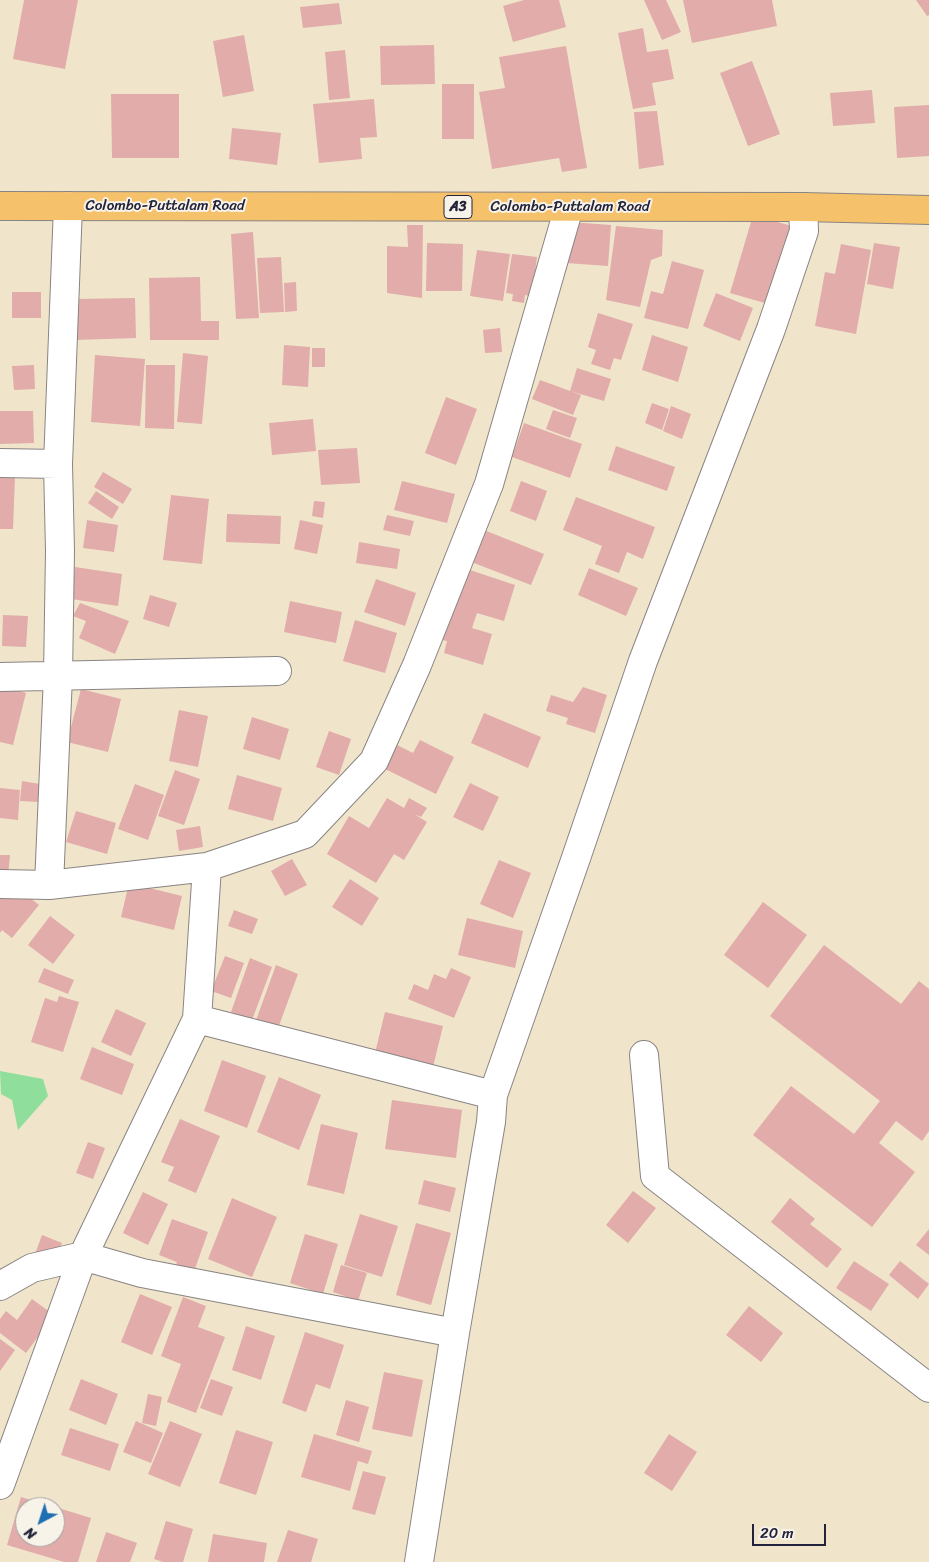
<!DOCTYPE html>
<html>
<head>
<meta charset="utf-8">
<style>
	body { margin:0 }
	#map { position:relative; width:929px; height:1562px; overflow:hidden; background:#f0e5cb; font-family:Sriracha,sans-serif }
	canvas { display:block }
	.north { position:absolute; left:15px; top:1497px; width:50px; height:50px; box-sizing:border-box; background:#f7f3e8; border:1px solid #a29fa3; border-radius:50%; rotate:220deg; font-size:14px; font-weight:700; line-height:20px; text-align:center; color:#22223b }
	.north::after { content:''; display:block; margin:auto; width:18px; height:22px; background:#1f6fb2; clip-path:polygon(50% 0,100% 100%,50% 72%,0 100%) }
	.scale { position:absolute; left:752px; top:1524px; width:74px; height:22px; box-sizing:border-box; border:2px solid #22223b; border-top:0; padding-left:6px; font-size:15px; line-height:18px; white-space:nowrap; color:#22223b; -webkit-text-stroke:4px #f7f3e8; paint-order:stroke }
</style>
</head>
<body>
<div id="map">
<canvas width="929" height="1562"></canvas>
<div class="north">N</div>
<div class="scale">20 m</div>
</div>
<script>
const g = document.querySelector('canvas').getContext('2d');
g.lineJoin = 'round';
function paint(path, color) {
  g.fillStyle = color;
  g.fill(path, 'evenodd');
}
function shape(rows) {
  const path = new Path2D();
  for (const r of rows) {
    path.moveTo(r[0], r[1]);
    for (let i = 2; i < r.length; i += 2) path.lineTo(r[i], r[i + 1]);
  }
  return path;
}
function stroke(path, color, width, dash) {
  g.strokeStyle = color;
  g.lineWidth = width;
  g.lineCap = dash ? 'butt' : 'round';
  g.setLineDash(dash || []);
  g.stroke(path);
}
function drawText(font, color, halo, rows, align = 'center') {
  g.font = font + ' Sriracha,sans-serif';
  g.lineWidth = 4;
  g.setLineDash([]);
  g.textBaseline = 'middle';
  g.strokeStyle = halo;
  g.fillStyle = color;
  for (const [text, x, y, turn = 0] of rows) {
    g.save();
    g.translate(x, y);
    g.rotate((+turn || 0) * Math.PI / 180);
    g.textAlign = isNaN(turn) ? turn : align;
    if (halo) g.strokeText(text, 0, 0);
    g.fillText(text, 0, 0);
    g.restore();
  }
}
paint(shape([
	[0,1071,43,1079,48,1096,18,1130,12,1100,1,1094]
]), '#8fde9c');
paint(shape([
	[24,0,78,0,65,69,13,59],
	[524,0,559,0,566,27,513,42,503,6],
	[644,0,666,0,681,32,662,40],
	[683,0,772,0,777,26,692,43],
	[916,0,929,0,929,15,927,16],
	[339,3,342,24,303,28,300,7],
	[643,28,647,52,668,49,674,79,652,83,656,105,633,109,618,33],
	[244,35,254,91,223,97,213,41],
	[434,45,435,84,381,85,380,46],
	[566,46,587,168,562,172,559,158,492,169,479,92,505,88,499,57],
	[345,50,350,98,329,100,325,52],
	[752,61,780,134,748,146,720,73],
	[442,84,474,84,474,139,442,139],
	[872,90,875,123,833,126,830,93],
	[111,94,179,94,179,158,112,158],
	[374,99,377,137,360,138,362,159,319,163,313,104],
	[929,105,929,156,897,158,894,107],
	[657,111,664,165,639,169,634,112],
	[232,128,281,133,277,165,229,159],
	[753,215,795,227,772,305,730,293],
	[569,222,611,225,608,266,566,263],
	[407,225,423,225,422,298,387,293,387,246,408,247],
	[616,226,663,230,662,256,651,260,640,307,606,300],
	[253,232,259,318,236,319,231,234],
	[427,243,463,244,462,291,426,291],
	[874,243,900,247,893,289,867,284],
	[841,244,871,250,856,334,815,326,825,272,835,274],
	[477,250,510,254,503,301,470,296],
	[512,254,537,257,532,296,525,295,524,303,512,301,513,294,506,293],
	[281,257,284,312,260,313,257,258],
	[672,261,704,270,688,329,644,318,651,291,663,294],
	[200,277,201,321,219,321,219,340,150,340,149,278],
	[296,282,297,311,285,312,284,283],
	[12,292,41,292,41,318,12,318],
	[716,293,753,308,740,341,703,326],
	[135,298,136,338,75,340,74,299],
	[598,313,633,324,621,360,614,358,610,370,591,364,596,350,588,347],
	[500,328,502,352,485,353,483,330],
	[652,335,688,347,678,382,642,370],
	[284,345,310,347,308,387,282,385],
	[312,348,325,348,325,367,312,367],
	[183,353,208,356,202,424,177,422],
	[95,355,145,359,140,426,91,422],
	[34,365,35,389,14,390,12,366],
	[146,365,175,365,174,429,145,428],
	[577,368,611,379,604,401,570,391],
	[540,380,581,395,573,415,532,399],
	[446,397,477,409,456,465,425,453],
	[652,403,669,409,662,430,645,423],
	[671,406,691,414,682,439,663,431],
	[553,410,577,418,570,438,546,429],
	[0,411,33,411,34,443,0,444],
	[313,419,316,451,272,455,269,423],
	[524,423,582,444,570,478,512,457],
	[616,446,675,467,667,491,608,470],
	[357,448,360,483,321,485,318,450],
	[103,472,132,489,123,504,94,487],
	[0,476,15,477,13,529,0,529],
	[402,481,455,494,447,523,394,510],
	[521,481,547,491,536,521,510,511],
	[96,491,119,507,112,519,88,503],
	[171,495,209,499,202,564,163,560],
	[576,497,655,527,643,559,627,552,619,573,595,564,602,546,563,530],
	[314,501,325,502,323,518,312,516],
	[227,514,281,516,280,544,226,542],
	[387,515,414,521,410,536,383,530],
	[87,520,118,525,114,552,83,548],
	[300,520,323,525,317,554,294,549],
	[479,528,544,554,531,585,466,560],
	[359,542,400,549,397,569,356,563],
	[75,567,122,574,118,606,71,599],
	[464,568,515,585,504,621,477,613,472,628,492,634,483,665,444,653,447,641,442,640],
	[589,568,638,588,626,616,578,595],
	[376,579,416,593,405,626,364,612],
	[150,595,177,603,169,627,143,619],
	[290,601,342,612,336,643,284,632],
	[80,603,129,621,115,654,79,638,86,621,73,616],
	[3,615,28,616,26,647,2,646],
	[355,620,397,633,385,673,343,661],
	[0,686,26,693,13,745,0,742],
	[583,687,607,695,595,733,566,724,568,718,546,711,551,695,573,702],
	[81,689,121,699,108,752,67,742],
	[179,710,208,716,198,767,169,761],
	[484,713,541,737,528,768,471,743],
	[252,717,289,729,280,760,243,749],
	[329,731,351,739,339,775,316,767],
	[420,740,454,757,436,794,381,767,393,743,413,753],
	[175,770,200,779,184,825,158,816],
	[237,775,282,788,273,821,228,809],
	[22,781,40,784,38,802,20,801],
	[470,783,499,797,483,831,453,817],
	[135,784,164,795,148,840,118,829],
	[0,788,20,790,18,820,0,818],
	[387,798,404,808,409,798,427,808,421,817,414,814,427,822,404,860,394,854,376,883,327,854,349,816,369,828],
	[76,811,116,823,107,854,66,842],
	[200,826,203,847,179,851,176,830],
	[0,855,10,855,8,876,0,876],
	[292,859,307,885,285,896,271,871],
	[499,860,531,873,513,918,480,904],
	[350,879,379,898,362,926,332,907],
	[129,883,182,896,174,930,121,917],
	[2,887,18,899,23,892,39,905,12,938,2,930,0,933,0,890],
	[763,902,807,935,768,988,724,955],
	[234,910,258,919,252,934,228,926],
	[50,916,75,935,53,964,28,945],
	[467,918,523,931,515,968,458,955],
	[824,945,901,1004,919,981,929,989,929,1131,922,1141,896,1121,879,1143,915,1172,872,1227,753,1135,791,1086,854,1134,880,1101,770,1016],
	[225,956,244,963,231,998,211,991],
	[250,958,272,967,252,1020,231,1012],
	[276,965,298,974,277,1031,255,1023],
	[44,968,74,980,68,994,38,982],
	[451,968,471,977,454,1018,408,999,414,984,428,990,434,974,446,979],
	[59,996,79,1002,63,1052,31,1042,45,998,57,1002],
	[116,1009,146,1023,131,1056,101,1042],
	[385,1012,443,1026,433,1067,375,1053],
	[92,1047,134,1064,122,1095,80,1079],
	[222,1060,266,1076,247,1128,204,1111],
	[279,1077,321,1095,299,1150,257,1132],
	[392,1100,462,1110,456,1158,385,1149],
	[180,1119,220,1136,196,1193,168,1181,174,1167,161,1162],
	[321,1124,358,1133,344,1194,307,1185],
	[88,1142,105,1148,93,1179,76,1173],
	[424,1180,456,1188,450,1212,418,1204],
	[633,1191,656,1208,628,1243,606,1225],
	[143,1192,168,1204,148,1245,123,1233],
	[232,1198,277,1217,252,1277,208,1259],
	[790,1198,815,1219,810,1224,842,1249,827,1268,771,1222],
	[360,1214,398,1226,382,1277,344,1265],
	[172,1219,208,1232,191,1280,173,1273,177,1262,159,1255],
	[416,1223,451,1233,431,1305,396,1295],
	[929,1229,929,1255,916,1245],
	[305,1234,338,1244,323,1294,290,1283],
	[42,1235,62,1243,55,1261,35,1254],
	[854,1261,889,1284,871,1311,836,1288],
	[900,1261,929,1284,918,1299,889,1275],
	[341,1265,367,1273,358,1301,333,1292],
	[140,1294,172,1307,152,1355,121,1342],
	[183,1297,206,1306,198,1327,225,1337,196,1413,167,1402,181,1364,161,1356],
	[32,1299,54,1315,26,1353,0,1333,0,1319,6,1311,17,1320],
	[749,1306,783,1333,761,1362,726,1335],
	[246,1326,275,1336,261,1380,232,1370],
	[305,1332,344,1345,330,1389,316,1384,306,1412,282,1403],
	[0,1339,15,1350,0,1371],
	[384,1372,423,1380,412,1437,372,1429],
	[81,1379,118,1394,106,1425,69,1410],
	[211,1379,233,1387,222,1416,200,1408],
	[148,1394,162,1397,156,1426,142,1423],
	[346,1400,369,1407,359,1442,336,1435],
	[136,1421,163,1433,151,1463,123,1452],
	[170,1421,202,1434,180,1487,148,1474],
	[70,1428,119,1444,110,1471,61,1455],
	[236,1430,273,1442,256,1495,219,1483],
	[314,1434,372,1451,368,1464,358,1461,350,1491,301,1477],
	[669,1434,697,1452,672,1491,644,1473],
	[363,1471,386,1477,375,1515,352,1509],
	[21,1497,54,1507,25,1507,25,1537,55,1537,55,1507,91,1518,78,1562,64,1562,7,1545],
	[166,1521,193,1529,183,1562,163,1562,154,1559],
	[288,1530,318,1539,311,1562,277,1562],
	[106,1532,137,1543,130,1562,96,1562],
	[213,1534,267,1543,264,1562,208,1562]
]), '#e1acaa');
const minor = shape([
	[0,463,58,464,60,551,58,676,49,885],
	[58,464,68,206],
	[0,677,277,671],
	[0,884,49,885,207,867,305,834,374,761,417,665,489,484,569,207],
	[197,1019,493,1095],
	[644,1055,655,1176,929,1388],
	[0,1286,32,1268,83,1256,142,1273,455,1333],
	[0,1485,83,1256,197,1019,207,867],
	[419,1562,455,1333,491,1122,493,1095,576,858,643,661,771,329,804,231,803,207]
]);
const highway = shape([
	[0,206,803,207,929,210]
]);
stroke(minor, '#898483', 30);
stroke(highway, '#898483', 30);
stroke(minor, '#fff', 28);
stroke(highway, '#f5c16b', 28);
for (const [x, y, w] of [
	[458,207,28]
]) {
  const box = new Path2D();
  box.roundRect(x - w / 2, y - 11.5, w, 23, 4);
  g.fillStyle = '#f7f3e8';
  g.fill(box);
  stroke(box, '#22223b', 1);
}
drawText('bold 14px', '#22223b', null, [
	["A3",458,207]
]);
drawText('15px', '#22223b', '#f7f3e8', [
	["Colombo-Puttalam Road",165,206],
	["Colombo-Puttalam Road",570,207]
]);
</script>
</body>
</html>
